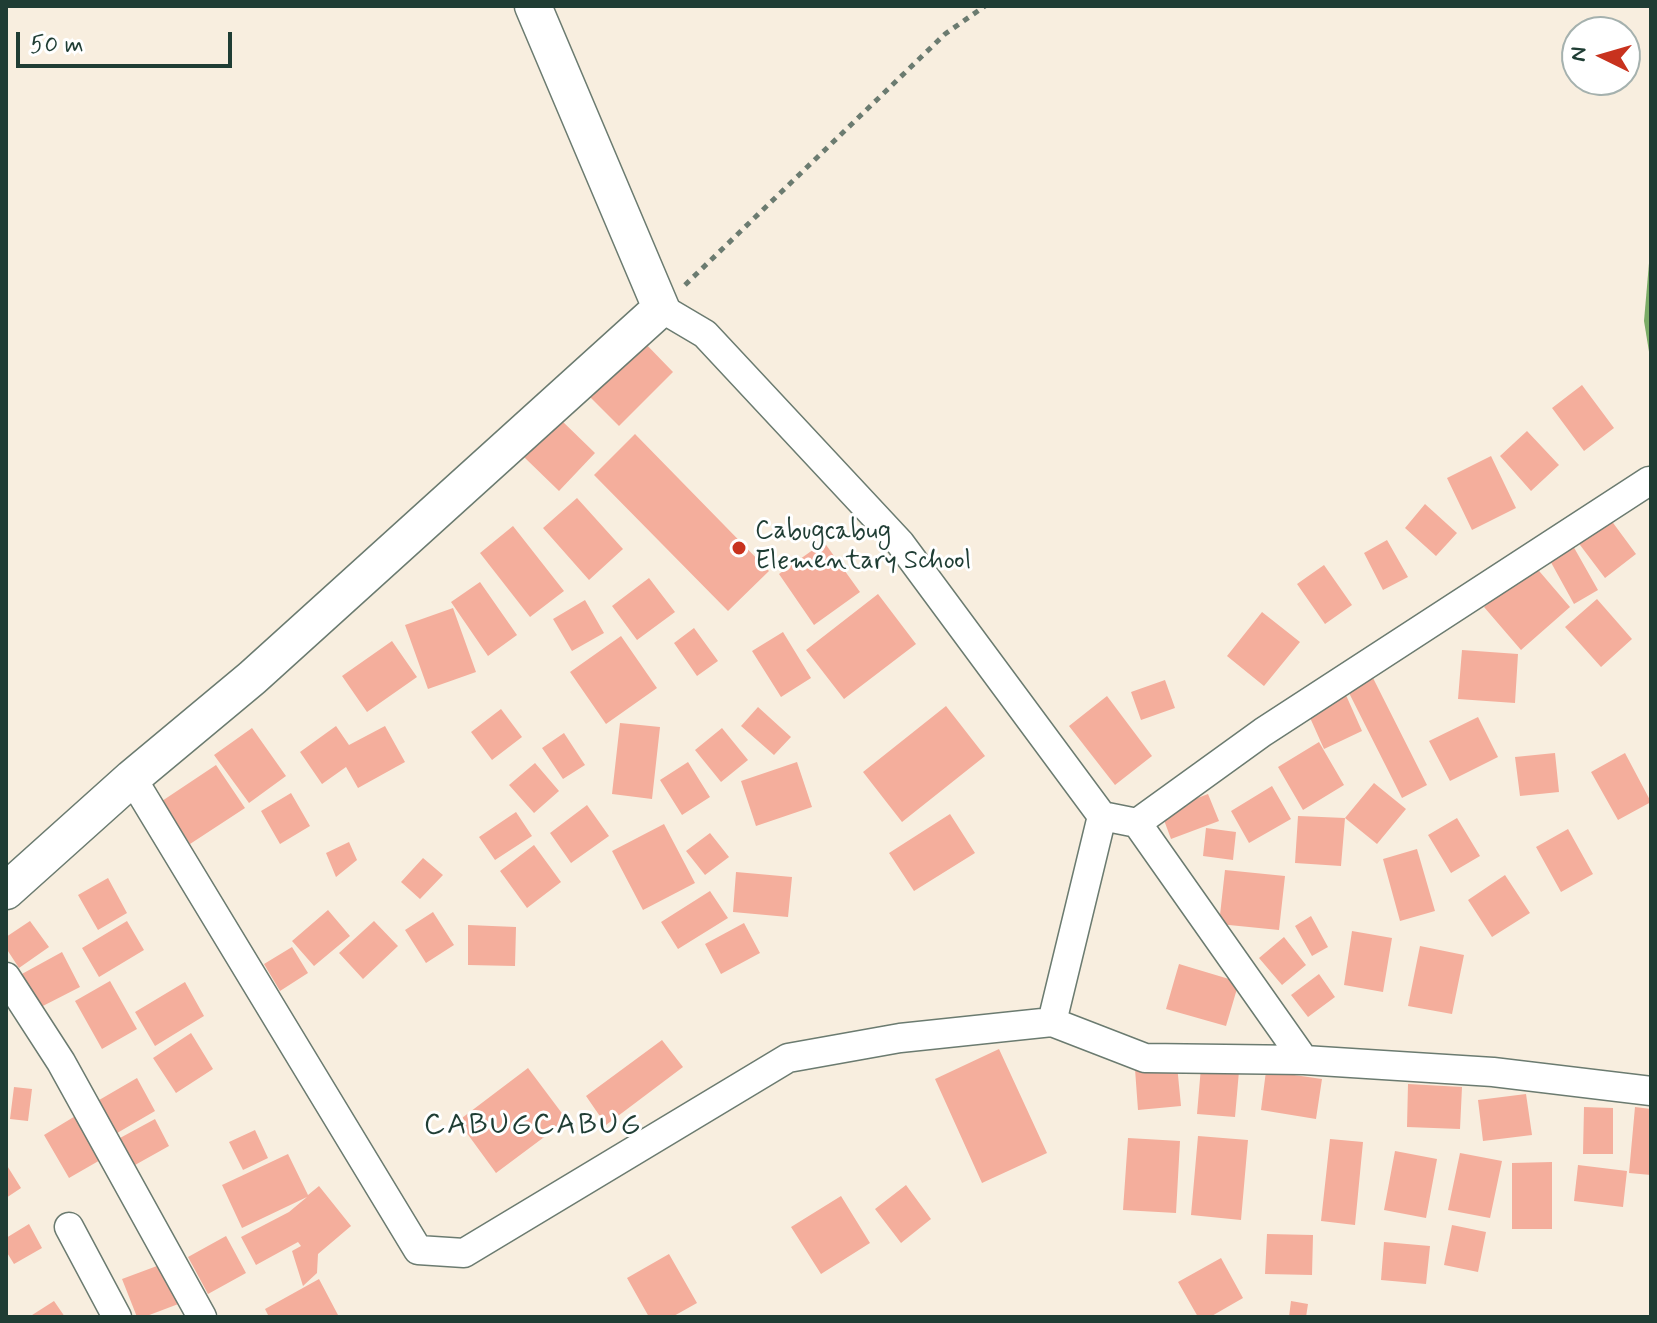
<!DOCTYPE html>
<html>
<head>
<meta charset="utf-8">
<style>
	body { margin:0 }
	#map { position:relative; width:1657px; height:1323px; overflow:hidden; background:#f8eedf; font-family:Mynerve,sans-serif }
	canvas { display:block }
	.frame { position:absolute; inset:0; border:8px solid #1f3d34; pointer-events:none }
	.north { position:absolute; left:1561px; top:16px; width:80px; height:80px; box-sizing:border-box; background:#fff; border:2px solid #a5b1ae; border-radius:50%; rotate:275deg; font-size:22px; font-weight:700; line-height:32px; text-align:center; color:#1f3d34 }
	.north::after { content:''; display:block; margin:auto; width:28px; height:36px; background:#c8321e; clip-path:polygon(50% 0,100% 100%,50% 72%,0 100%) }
	.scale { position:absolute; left:16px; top:32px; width:216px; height:36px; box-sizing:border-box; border:4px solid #1f3d34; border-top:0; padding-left:10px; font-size:24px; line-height:28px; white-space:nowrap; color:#1f3d34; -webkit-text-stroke:6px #fff; paint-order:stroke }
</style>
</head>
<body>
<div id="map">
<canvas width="1657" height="1323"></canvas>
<div class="frame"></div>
<div class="north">N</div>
<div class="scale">50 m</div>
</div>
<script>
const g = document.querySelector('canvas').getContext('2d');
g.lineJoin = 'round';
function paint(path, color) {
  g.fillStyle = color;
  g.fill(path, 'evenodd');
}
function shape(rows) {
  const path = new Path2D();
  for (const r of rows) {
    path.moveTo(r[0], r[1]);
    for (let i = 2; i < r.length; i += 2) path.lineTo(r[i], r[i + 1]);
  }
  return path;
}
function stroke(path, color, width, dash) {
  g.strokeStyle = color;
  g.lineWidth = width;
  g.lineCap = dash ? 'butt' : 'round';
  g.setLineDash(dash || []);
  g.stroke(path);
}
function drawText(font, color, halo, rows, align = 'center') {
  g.font = font + ' Mynerve,sans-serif';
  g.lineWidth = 6;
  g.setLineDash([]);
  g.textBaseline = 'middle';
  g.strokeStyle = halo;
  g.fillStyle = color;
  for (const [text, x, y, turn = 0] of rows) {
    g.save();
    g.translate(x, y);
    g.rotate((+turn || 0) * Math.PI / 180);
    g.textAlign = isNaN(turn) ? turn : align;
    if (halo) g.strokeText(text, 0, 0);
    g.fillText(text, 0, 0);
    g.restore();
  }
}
paint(shape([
	[1651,240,1651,364,1644,321]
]), '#7aab66');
paint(shape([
	[641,339,673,372,619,426,587,394],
	[1582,385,1614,428,1584,451,1552,408],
	[560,419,595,453,559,491,524,457],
	[1527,431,1559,465,1531,491,1500,456],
	[635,434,769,571,728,611,594,475],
	[1491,456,1516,508,1472,530,1447,478],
	[577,498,623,549,589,580,543,528],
	[1425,504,1457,533,1436,556,1405,528],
	[1608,516,1636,554,1605,578,1577,541],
	[513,526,564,591,530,617,480,553],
	[1387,540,1408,577,1383,590,1364,553],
	[824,542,860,592,814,625,779,574],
	[1572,544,1598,590,1574,604,1548,557],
	[1324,565,1352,605,1325,624,1297,584],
	[1534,565,1570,607,1521,650,1484,607],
	[649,578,675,612,637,640,612,606],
	[480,582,517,635,488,656,451,602],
	[878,594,916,644,844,699,806,650],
	[1597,599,1632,639,1601,667,1565,627],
	[585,600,604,633,572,651,553,619],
	[453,608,476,672,428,689,405,625],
	[1262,612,1300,642,1264,686,1227,656],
	[694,628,718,661,697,676,674,643],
	[783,632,811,678,781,697,752,651],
	[621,636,657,688,606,724,570,672],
	[392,641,417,677,367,712,342,676],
	[1462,650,1518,654,1515,703,1458,699],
	[1373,678,1427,785,1402,798,1348,691],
	[1165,680,1175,708,1141,720,1131,692],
	[1345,693,1362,731,1324,749,1307,711],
	[1107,696,1152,756,1115,785,1069,726],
	[946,706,985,756,902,822,863,772],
	[758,707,791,737,774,755,741,726],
	[501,709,522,737,492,760,471,732],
	[1478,717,1498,757,1450,781,1429,741],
	[620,723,660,727,652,799,612,794],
	[336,726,349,745,385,726,405,762,358,788,346,767,322,784,300,752],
	[252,728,286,776,249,803,214,755],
	[722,728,748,760,721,782,695,750],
	[564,733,585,765,563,779,542,748],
	[1319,742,1344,785,1303,810,1278,767],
	[1555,753,1559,792,1520,796,1515,757],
	[1625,753,1651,802,1618,820,1591,772],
	[688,762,710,797,682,815,660,780],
	[797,762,812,807,756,826,741,781],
	[535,763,559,791,534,813,509,785],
	[216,765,245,808,190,844,162,801],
	[1374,783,1406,809,1377,844,1345,818],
	[1272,786,1291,819,1249,843,1231,811],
	[291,793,310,826,280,844,261,811],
	[1208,794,1219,821,1171,839,1161,812],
	[587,805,609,836,571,863,550,833],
	[516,812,532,836,495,860,479,837],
	[950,814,975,853,914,891,889,853],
	[1298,816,1345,818,1341,866,1295,863],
	[1457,818,1480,856,1451,873,1428,835],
	[664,824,695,883,643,910,612,851],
	[1206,828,1236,832,1233,860,1203,856],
	[1568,829,1593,874,1561,892,1536,847],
	[710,833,729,857,705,875,686,851],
	[349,842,357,860,336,877,326,853],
	[534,845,561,882,527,908,500,871],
	[1417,849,1435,911,1400,921,1383,859],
	[423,858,443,875,420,899,401,882],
	[1225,870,1285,876,1279,930,1219,924],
	[736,872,792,877,788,917,733,912],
	[1505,875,1530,913,1492,937,1468,900],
	[108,878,127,913,98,930,78,895],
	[710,891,728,918,678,949,661,922],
	[328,910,350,936,314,966,292,941],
	[433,912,454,945,426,963,405,930],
	[1311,916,1328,947,1312,956,1295,926],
	[30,921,49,947,19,968,6,948,6,937],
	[127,921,144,950,99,977,82,948],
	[374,921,398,946,363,979,339,953],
	[744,923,760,953,721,974,705,944],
	[468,925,516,927,515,966,468,965],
	[1352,931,1392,938,1383,992,1344,985],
	[1284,937,1306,965,1282,985,1259,958],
	[1420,946,1464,955,1452,1014,1408,1006],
	[292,947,308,973,280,991,264,964],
	[62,952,80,987,37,1009,20,975],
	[1179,964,1239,982,1226,1026,1166,1009],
	[1319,974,1335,997,1308,1017,1291,995],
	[110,981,137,1029,102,1049,75,1001],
	[185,982,204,1016,155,1046,135,1012],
	[191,1033,213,1069,176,1093,153,1058],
	[662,1040,683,1067,606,1125,586,1096],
	[999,1049,1047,1153,982,1183,935,1079],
	[1177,1065,1181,1106,1138,1110,1135,1069],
	[1201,1067,1239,1071,1235,1117,1197,1114],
	[528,1068,567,1120,496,1173,458,1121],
	[1266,1071,1322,1079,1316,1119,1261,1110],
	[137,1078,155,1111,112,1136,94,1103],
	[1408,1084,1462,1087,1460,1129,1407,1127],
	[14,1087,32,1089,28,1121,10,1119],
	[1526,1094,1532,1135,1483,1141,1478,1100],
	[1584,1107,1613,1108,1613,1154,1583,1154],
	[1635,1107,1651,1109,1651,1175,1629,1173],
	[77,1115,102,1159,69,1178,44,1135],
	[155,1119,169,1146,135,1165,120,1138],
	[255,1130,268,1158,243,1170,229,1142],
	[1198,1136,1248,1140,1241,1220,1191,1215],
	[1128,1138,1180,1141,1176,1213,1123,1210],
	[1330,1139,1363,1142,1355,1225,1321,1221],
	[1395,1151,1437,1159,1426,1218,1384,1210],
	[1460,1153,1502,1161,1490,1218,1448,1210],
	[288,1154,308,1195,319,1186,351,1226,318,1254,317,1273,303,1286,292,1251,301,1246,298,1242,256,1265,241,1237,289,1212,307,1197,242,1228,222,1185],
	[1552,1162,1552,1229,1512,1229,1512,1163],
	[6,1164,21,1188,6,1198],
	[1578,1165,1627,1171,1623,1207,1574,1201],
	[906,1185,931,1219,901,1243,875,1209],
	[841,1196,870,1243,821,1274,791,1227],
	[29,1224,42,1248,14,1264,6,1251,6,1238],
	[1452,1225,1486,1232,1478,1272,1444,1265],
	[1267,1234,1313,1235,1312,1275,1265,1274],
	[226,1236,246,1273,208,1294,188,1257],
	[1384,1242,1430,1246,1426,1284,1381,1280],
	[669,1254,697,1303,672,1317,649,1317,627,1278],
	[1221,1258,1243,1298,1210,1317,1198,1317,1178,1282],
	[165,1263,181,1303,144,1317,137,1317,122,1279],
	[319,1279,338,1315,334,1317,269,1317,265,1309],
	[54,1301,65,1317,29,1317],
	[1291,1301,1308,1304,1306,1317,1289,1317]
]), '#f4ae9c');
const minor = shape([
	[661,308,705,334,900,543,1102,816,1137,823,1304,1060],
	[132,778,418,1250,464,1253,788,1058,900,1038,1052,1022,1102,816],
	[1137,823,1263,732,1649,481],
	[6,977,61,1062,202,1317],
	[1052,1022,1145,1058,1304,1060,1493,1072,1651,1091],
	[69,1227,117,1317]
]);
const tertiary = shape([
	[6,891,132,778,252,678,661,308,533,6]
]);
stroke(minor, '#6b7b70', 31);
stroke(tertiary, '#6b7b70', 39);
stroke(shape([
	[685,285,945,34,985,6]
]), '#6b7b70', 5, [6, 6]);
stroke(minor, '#fff', 28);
stroke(tertiary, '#fff', 36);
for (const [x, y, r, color] of [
	[739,548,8,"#c8321e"]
]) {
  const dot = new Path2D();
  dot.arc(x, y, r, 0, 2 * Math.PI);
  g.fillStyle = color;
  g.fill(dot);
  stroke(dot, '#fff', 3);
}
drawText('26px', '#1f3d34', '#fff', [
	["Cabugcabug",755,533],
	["Elementary School",755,563]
], 'left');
g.letterSpacing = '2px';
drawText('30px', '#1f3d34', '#fff', [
	["CABUGCABUG",533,1127]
]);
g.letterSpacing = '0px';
</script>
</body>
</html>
